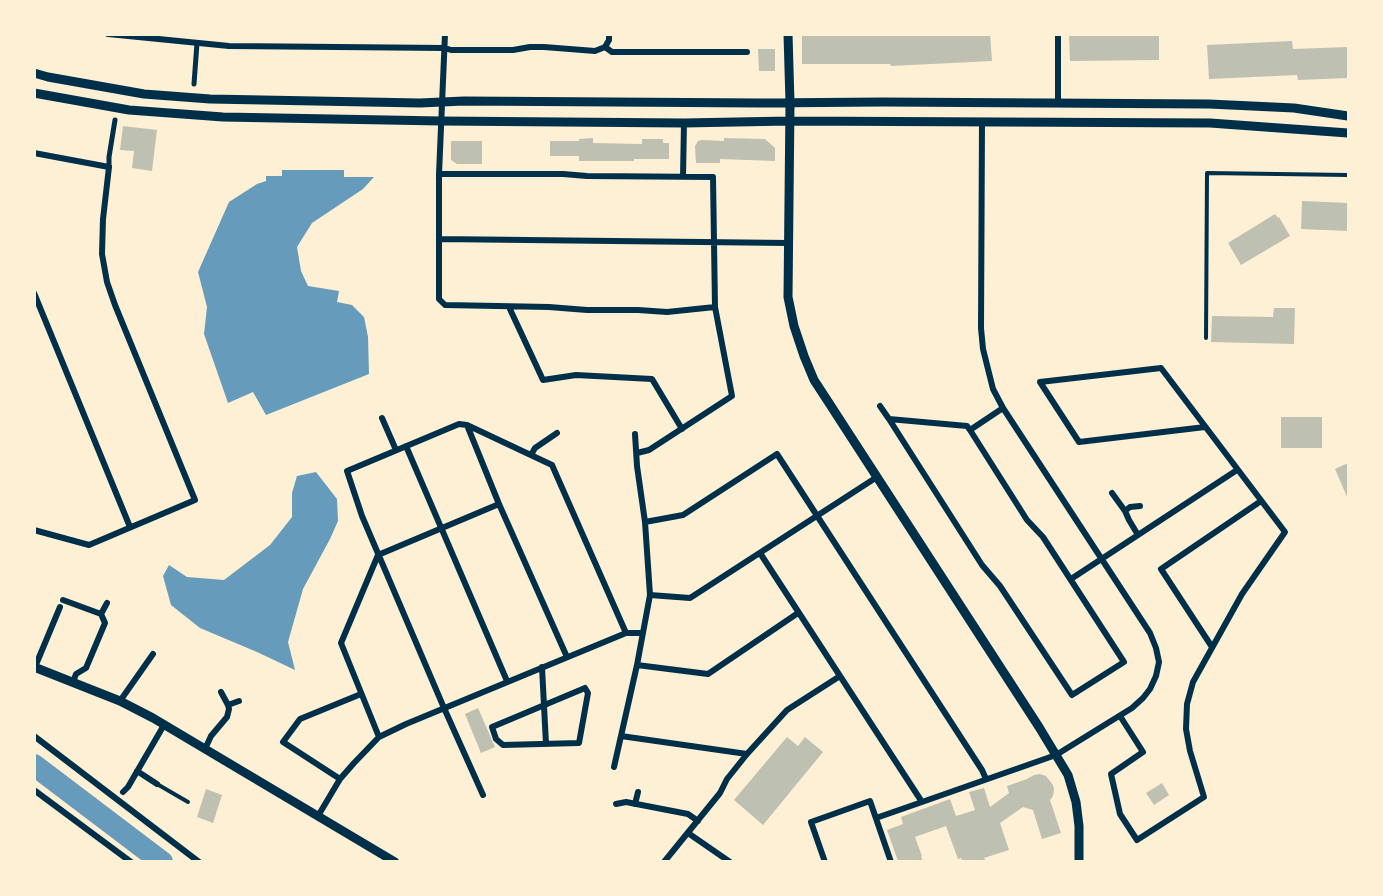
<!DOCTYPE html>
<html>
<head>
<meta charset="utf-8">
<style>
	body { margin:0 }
	#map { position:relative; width:1383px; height:896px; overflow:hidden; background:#fdf0d5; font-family:"Alegreya Sans",sans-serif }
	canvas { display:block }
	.frame { position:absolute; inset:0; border:36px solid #fdf0d5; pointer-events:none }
</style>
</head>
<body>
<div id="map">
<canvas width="1383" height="896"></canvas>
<div class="frame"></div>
</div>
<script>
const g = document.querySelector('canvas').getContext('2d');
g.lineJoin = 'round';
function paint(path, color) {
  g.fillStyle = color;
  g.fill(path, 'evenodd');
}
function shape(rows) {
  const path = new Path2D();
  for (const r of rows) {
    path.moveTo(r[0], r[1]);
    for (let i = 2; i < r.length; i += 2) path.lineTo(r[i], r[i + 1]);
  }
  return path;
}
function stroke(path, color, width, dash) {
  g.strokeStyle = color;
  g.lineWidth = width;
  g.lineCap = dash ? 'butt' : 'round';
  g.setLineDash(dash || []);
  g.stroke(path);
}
paint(shape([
	[282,170,344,170,344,177,374,177,363,189,312,223,297,247,301,271,308,286,339,291,337,302,352,305,364,317,368,337,369,374,266,415,253,392,228,403,204,334,207,307,198,272,229,202,257,184,266,181,266,176,282,176],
	[316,472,337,499,338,521,330,539,303,589,288,642,295,670,257,652,200,628,171,605,163,576,169,565,187,577,224,580,270,545,292,517,292,493,297,476]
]), '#669bbc');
stroke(shape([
	[34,765,162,862]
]), '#669bbc', 22);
paint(shape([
	[889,34,990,34,992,61,891,66,890,64,802,64,802,36,889,36],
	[1069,34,1159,34,1159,60,1070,61],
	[1292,41,1293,49,1348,47,1348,78,1298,80,1297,75,1209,79,1207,45],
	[758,49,775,49,775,71,759,71],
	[123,126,157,130,152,171,132,168,134,151,120,150],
	[593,138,593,143,642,144,642,139,663,139,663,143,669,143,669,159,634,159,634,161,579,161,579,156,550,156,550,141,579,141,579,139],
	[724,138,765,139,775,148,775,161,720,159,720,163,696,163,695,146,698,141,702,140,724,141],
	[451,141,482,141,482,164,457,164,451,160],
	[1302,201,1348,203,1348,231,1301,229],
	[1275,214,1278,218,1279,217,1290,236,1241,265,1228,243],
	[1274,308,1295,308,1294,344,1211,342,1212,316,1273,317],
	[1281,417,1322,417,1322,448,1281,448],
	[1348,463,1348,499,1335,469],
	[478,708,495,747,481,753,465,714],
	[787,737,798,746,805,737,823,752,763,825,734,800],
	[1040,774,1046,776,1053,785,1054,790,1053,796,1050,800,1061,833,1042,839,1033,810,1023,807,1000,823,1009,850,984,858,986,861,962,861,961,858,958,859,946,826,915,837,922,856,921,857,923,861,898,861,887,830,903,824,901,817,950,799,956,816,975,810,969,792,984,788,990,807,1009,793,1007,786,1027,779,1034,775],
	[1162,783,1169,795,1154,805,1146,793],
	[206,789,222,795,213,823,197,817]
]), '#bec0b2');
stroke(shape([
	[1206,338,1207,173,1348,175],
	[157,784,188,802]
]), '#003049', 4);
stroke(shape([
	[194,84,197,43],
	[109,167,109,157,115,120]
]), '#003049', 5);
stroke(shape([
	[108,34,229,46,445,48,451,50,513,50,530,47,544,47,595,51,605,47,609,40,609,34],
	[445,34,439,174,439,299,445,305,549,307,587,310,638,310,667,312,715,307],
	[1058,34,1058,103],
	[605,47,612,52,747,52],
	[34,153,109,167,103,219,102,254,107,282,115,305,195,500,89,545,34,530],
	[439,174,563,174,587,176,713,177,715,307,732,396,649,450,637,453],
	[683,177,684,123],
	[439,239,788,243],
	[34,293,130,527],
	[509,307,543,380,576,375,652,379,682,429],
	[880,406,889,419],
	[382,418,396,450],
	[467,425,499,504,567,657],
	[970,430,967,426,889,419,982,565,1000,586,1072,695,1124,662,1043,537,1027,520,970,430,1003,408],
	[406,446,507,681],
	[531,455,535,448,557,433],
	[1112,493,1125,511,1129,520,1138,535],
	[1125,511,1130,507,1140,506],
	[645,522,683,515,777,454,982,770,986,779],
	[760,553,922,802,1056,755,1132,708,1143,698,1150,689,1156,676,1159,662,1156,648,1150,633,1003,408,993,389,983,349,981,328,982,122],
	[1071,579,1237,470],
	[650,595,690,598,877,477],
	[63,600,101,614,105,623,86,668,76,674,73,682],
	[101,614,107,603],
	[1212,647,1161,569,1261,501],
	[637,665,708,674,798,613],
	[35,667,60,607],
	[542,667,546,744],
	[585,688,588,693,579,743,503,745,496,739,492,727,585,688],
	[120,701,153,654],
	[228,705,239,701],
	[1120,716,1143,752,1111,774,1120,814,1137,840,1204,797,1190,751,1186,729,1187,704,1193,682,1242,594,1285,532,1161,368,1040,382,1079,442,1205,427],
	[34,736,199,862],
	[621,736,747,754],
	[379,737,341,643,378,555,499,504],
	[205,749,211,736,227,717,229,709,228,705,221,692],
	[614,767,637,665,650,595,645,522,637,466,635,434],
	[137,771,157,784],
	[340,779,283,742,300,719,361,694],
	[34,790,131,862],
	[123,792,128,787,164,725],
	[483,795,444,708,362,516,347,471,459,424,467,425,552,465,626,633],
	[616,804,626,802,688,814,698,821],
	[635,804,638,792],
	[318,816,340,779,354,763,379,737,406,724,626,633,642,633],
	[876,818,922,802],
	[688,833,730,862],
	[664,862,720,793,727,779,747,754,787,710,840,676],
	[825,862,811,822,870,801,891,862]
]), '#003049', 6);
stroke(shape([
	[788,34,790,103,788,297,794,326,804,356,814,380,829,403,1039,727,1068,775,1076,802,1079,826,1079,862],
	[34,73,48,77,144,94,210,99,420,103,464,101,760,103,883,102,1209,104,1294,108,1348,116],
	[34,93,129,110,223,117,441,121,684,123,789,121,1210,123,1348,133],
	[34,667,120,701,153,718,395,862]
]), '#003049', 9);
</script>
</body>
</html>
